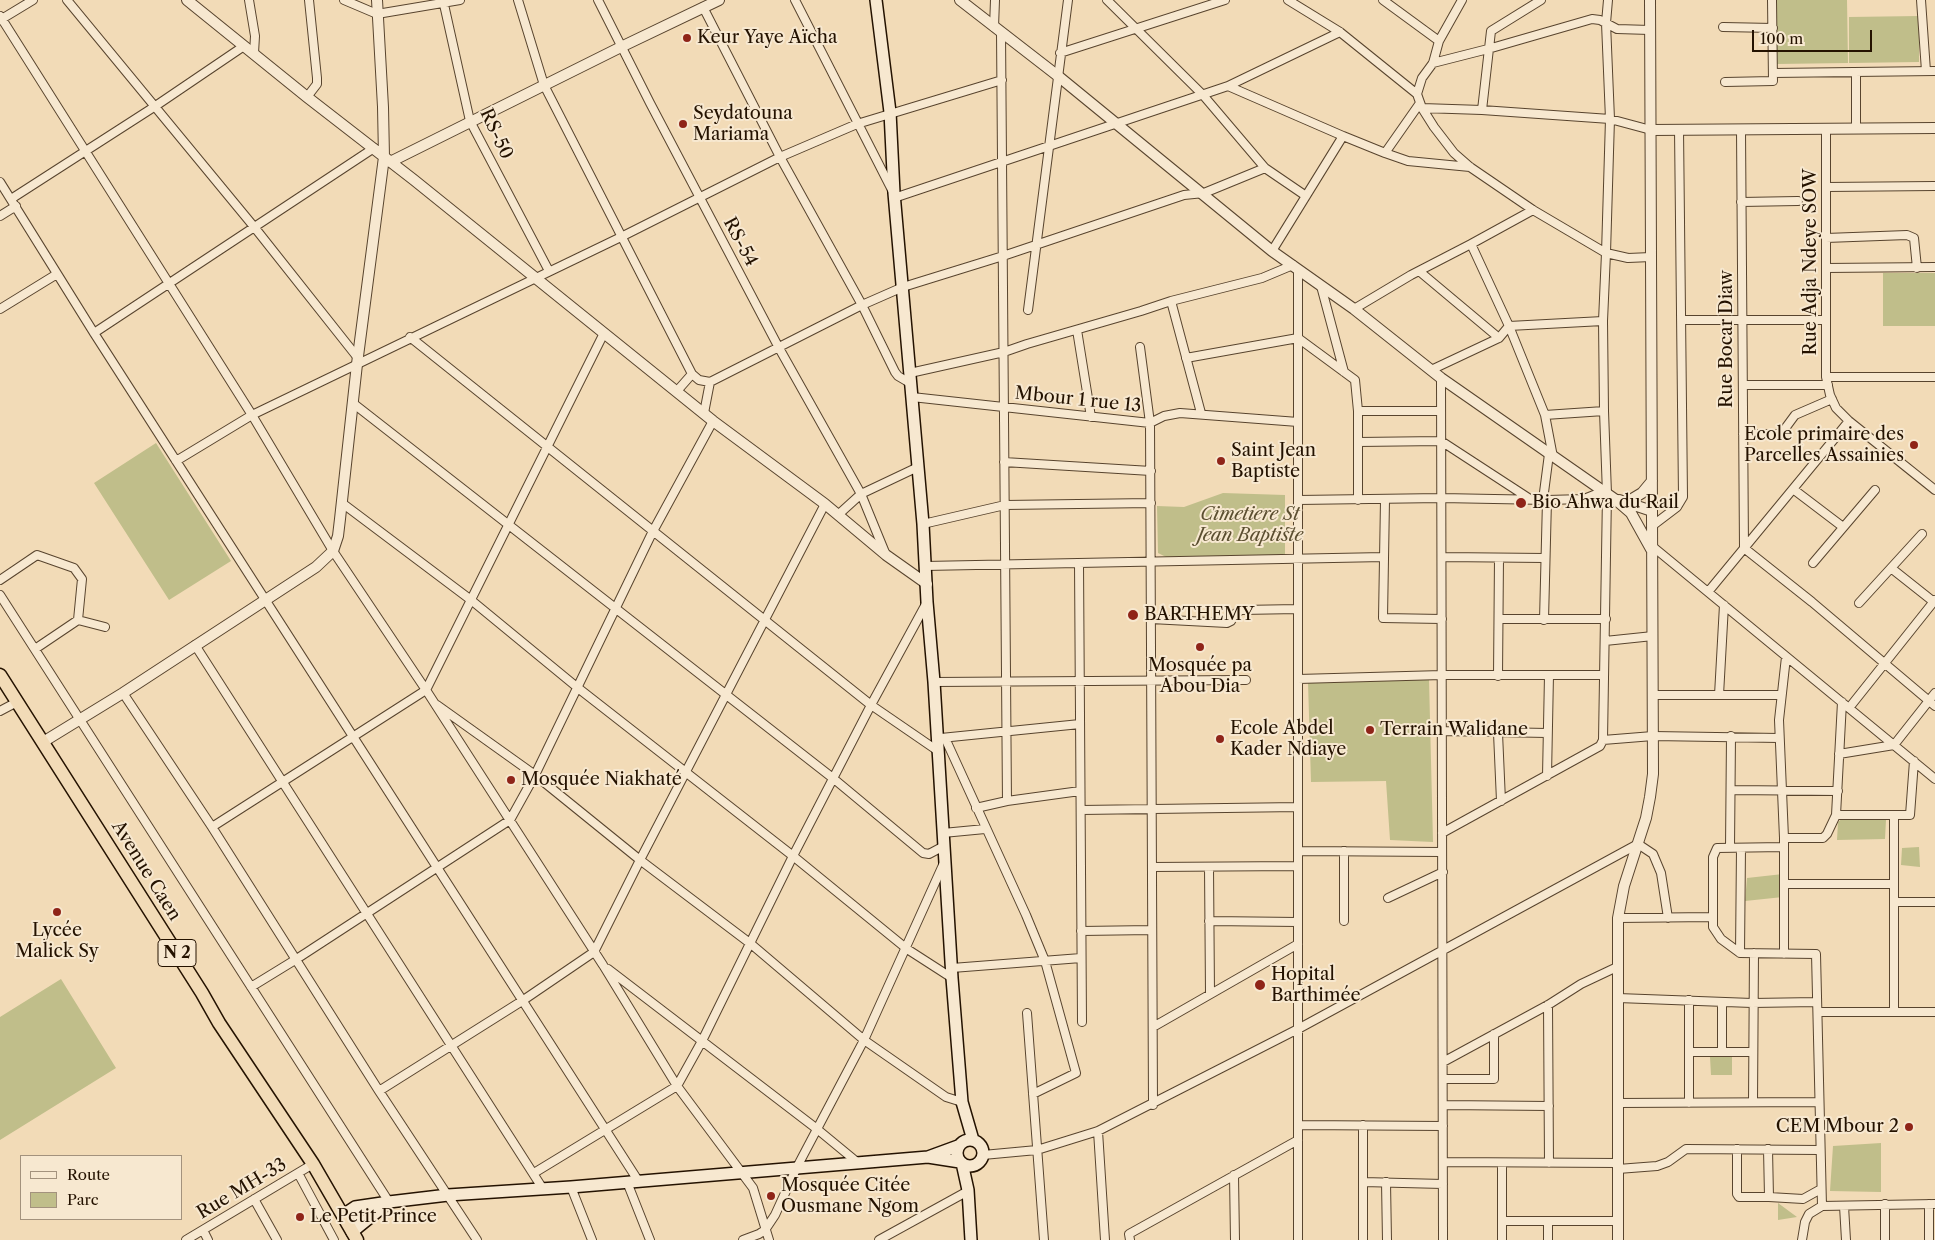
<!DOCTYPE html>
<html>
<head>
<meta charset="utf-8">
<style>
	body { margin:0 }
	#map { position:relative; width:1935px; height:1240px; overflow:hidden; background:#f2dbb7; font-family:"Libre Caslon Text",serif }
	canvas { display:block }
	.legend { position:absolute; left:20px; top:1155px; width:162px; height:65px; box-sizing:border-box; background:#f7e8d0; border:1px solid #a3927d; margin:0; padding:6px 9px; list-style:none; font-size:15px; color:#241200 }
	.legend li { display:flex; align-items:center; gap:10px; height:25px }
	.legend b { width:25px; border:1px solid #a3927d }
	.scale { position:absolute; left:1752px; top:30px; width:120px; height:22px; box-sizing:border-box; border:2px solid #241200; border-top:0; padding-left:6px; font-size:15px; line-height:18px; white-space:nowrap; color:#241200; -webkit-text-stroke:4px #f7e8d0; paint-order:stroke }
</style>
</head>
<body>
<div id="map">
<canvas width="1935" height="1240"></canvas>
<ul class="legend">
<li><b style="height:6px;background:#f7e8d0"></b>Route</li>
<li><b style="height:14px;background:#c0be8a"></b>Parc</li>
</ul>
<div class="scale">100 m</div>
</div>
<script>
const g = document.querySelector('canvas').getContext('2d');
g.lineJoin = 'round';
function paint(path, color) {
  g.fillStyle = color;
  g.fill(path, 'evenodd');
}
function shape(rows) {
  const path = new Path2D();
  for (const r of rows) {
    if (r.length === 3) {
      path.moveTo(r[0] + r[2], r[1]);
      path.arc(r[0], r[1], r[2], 0, 2 * Math.PI);
      continue;
    }
    path.moveTo(r[0], r[1]);
    for (let i = 2; i < r.length; i += 2) path.lineTo(r[i], r[i + 1]);
  }
  return path;
}
function stroke(path, color, width, dash) {
  g.strokeStyle = color;
  g.lineWidth = width;
  g.lineCap = dash ? 'butt' : 'round';
  g.setLineDash(dash || []);
  g.stroke(path);
}
function drawText(font, color, halo, rows, align = 'center') {
  g.font = font + ' "Libre Caslon Text",serif';
  g.lineWidth = 4;
  g.setLineDash([]);
  g.textBaseline = 'middle';
  g.strokeStyle = halo;
  g.fillStyle = color;
  for (const [text, x, y, turn = 0] of rows) {
    g.save();
    g.translate(x, y);
    g.rotate((+turn || 0) * Math.PI / 180);
    g.textAlign = isNaN(turn) ? turn : align;
    if (halo) g.strokeText(text, 0, 0);
    g.fillText(text, 0, 0);
    g.restore();
  }
}
paint(shape([
	[1776,0,1847,0,1848,63,1777,64],
	[1919,16,1919,62,1849,63,1849,17],
	[1883,273,1935,273,1935,326,1883,326],
	[156,443,231,561,169,600,94,483],
	[1223,493,1285,495,1285,557,1166,557,1158,553,1157,506,1184,507],
	[1429,679,1433,842,1390,840,1386,781,1311,782,1308,682],
	[1844,817,1886,820,1885,839,1837,840,1838,822],
	[1919,847,1920,867,1901,865,1902,848],
	[1783,874,1783,897,1745,901,1747,878],
	[61,979,116,1068,0,1140,0,1017],
	[1732,1055,1732,1075,1711,1075,1710,1057],
	[1881,1143,1881,1192,1830,1191,1833,1146],
	[1778,1203,1797,1217,1778,1220]
]), '#c0be8a');
const minor = shape([
	[67,0,255,228,358,358],
	[249,0,255,36,254,53],
	[344,0,377,14,460,0],
	[443,0,470,121,549,271],
	[518,0,544,85,692,374],
	[598,0,650,103,779,348,861,494,886,555],
	[795,0,892,190],
	[1107,0,1203,95,1265,168,1306,196],
	[1288,0,1340,32,1417,94],
	[1383,0,1439,41,1433,63,1422,78,1417,94,1422,108,1434,127,1454,153,1470,167,1533,210,1606,253,1603,321],
	[1608,0,1606,23,1610,119,1606,253,1628,258,1651,257],
	[1921,0,1926,71],
	[703,7,780,157,862,305,895,372,898,376,910,383],
	[0,16,252,415,333,551,426,690,603,965,677,1086,753,1188,769,1240],
	[0,20,33,0],
	[994,27,995,0],
	[1723,27,1773,28],
	[1001,32,1007,801],
	[1439,41,1462,0],
	[1060,53,1225,0],
	[1433,63,1488,49,1592,19,1600,20,1617,29,1650,30],
	[1856,72,1856,129],
	[1773,73,1935,71],
	[1725,82,1773,81,1772,0],
	[1228,86,1340,32],
	[307,97,317,84,317,78,309,0],
	[1422,108,1482,110,1610,119,1651,130],
	[1482,110,1491,31,1541,0],
	[1826,129,1826,377,1830,395,1836,408,1849,421,1935,490],
	[1741,130,1744,548,1812,602,1935,706],
	[1385,153,1408,161,1470,167],
	[0,182,94,333,639,1182],
	[1826,187,1935,186],
	[894,198,1228,86,1343,136],
	[11,199,154,107,244,46],
	[1741,202,1798,201],
	[1533,210,1471,244,1509,326,1545,415,1553,457],
	[0,216,16,206],
	[1826,238,1907,235,1914,238,1917,268],
	[1272,251,1343,136,1385,153,1420,103],
	[1826,268,1935,267],
	[1298,270,1298,1240],
	[1419,271,1499,338],
	[1321,286,1344,372],
	[1171,301,1201,413],
	[0,309,57,274],
	[1354,309,1411,275,1471,244],
	[1028,310,1068,0],
	[1681,320,1826,320],
	[1077,330,1091,417],
	[94,333,374,148],
	[410,337,871,705,938,751],
	[1140,347,1150,423,1153,1105],
	[1186,358,1298,338,1355,380,1358,411,1358,500],
	[1431,370,1499,338,1509,326,1603,321,1604,411,1607,494,1603,740,1600,746,1442,833],
	[910,373,1004,352,1027,344,1141,311,1171,301,1262,278,1293,265],
	[1826,377,1935,377],
	[1441,378,1443,1240],
	[1743,385,1828,385],
	[677,391,692,374,699,380,710,382,862,305,903,287,1003,256,1184,195,1204,193,1265,168],
	[912,397,1150,423,1164,416,1180,413,1298,422],
	[354,404,834,779,923,853,929,854,944,846],
	[1358,411,1441,411],
	[704,413,710,382],
	[1545,415,1604,411],
	[1743,434,1781,434,1795,415,1832,399],
	[1358,442,1441,441,1530,499],
	[176,461,252,415,621,237,780,157,857,124,1002,80],
	[1004,462,1151,471],
	[1793,489,1843,527],
	[1298,500,1441,498,1547,500,1584,499,1604,491],
	[1385,500,1383,618,1442,619],
	[1543,500,1549,454],
	[342,503,471,600,578,688,793,856,907,949,952,978],
	[839,514,861,494,918,467],
	[923,524,1005,505,1151,503],
	[1652,526,1677,507,1683,497,1679,129],
	[1652,546,1935,779],
	[1442,557,1545,558],
	[1079,563,1082,1022],
	[1813,563,1875,490],
	[925,566,1384,557],
	[1891,568,1934,602],
	[0,580,37,555,74,568,82,579,78,620],
	[1708,592,1849,421],
	[0,595,389,1202],
	[1859,603,1922,534],
	[1151,619,1227,623,1231,621,1235,614,1241,610,1298,609],
	[1499,619,1606,619],
	[1544,620,1547,500],
	[1605,641,1653,636],
	[195,645,543,1189],
	[35,649,78,620,105,627],
	[1498,676,1499,558],
	[1298,679,1442,675,1604,675],
	[934,682,1246,680],
	[123,693,212,827,379,1091,477,1240],
	[1654,695,1781,695],
	[1719,695,1724,605],
	[437,705,535,775,640,860,751,944,864,1040,946,1097,962,1102],
	[1849,708,1935,600],
	[0,711,17,702],
	[1442,731,1547,733],
	[1498,733,1501,801],
	[941,738,1080,724],
	[945,738,1026,915,1045,961,1076,1073,1033,1094],
	[1603,740,1653,736,1779,738],
	[1839,754,1894,745,1935,693],
	[1547,776,1549,675],
	[1731,790,1838,791],
	[976,808,1007,801,1080,791],
	[1081,810,1298,807],
	[1836,815,1910,815,1914,761],
	[1894,815,1894,1012],
	[212,827,426,690,604,333],
	[943,833,985,829],
	[1784,838,1823,838,1827,834,1836,815,1842,702],
	[1784,847,1717,848,1713,857,1713,927,1721,939,1740,953,1816,954,1822,1206],
	[1730,848,1731,736],
	[1298,851,1442,852],
	[1344,851,1344,921],
	[1152,867,1298,866],
	[1209,867,1210,994],
	[1784,884,1894,884],
	[1388,898,1443,872],
	[1894,902,1935,902],
	[1618,918,1712,917],
	[1209,921,1298,922],
	[1081,931,1152,930],
	[1740,953,1741,848],
	[1784,954,1784,838,1779,720,1786,657],
	[952,968,1081,958],
	[608,969,817,1129,857,1162],
	[251,987,295,960,510,820,535,775,652,533,713,421],
	[1618,998,1752,1003,1817,1002],
	[1722,1002,1722,1052],
	[1548,1005,1549,1163],
	[1818,1012,1935,1012],
	[1027,1013,1044,1240],
	[1153,1027,1298,944],
	[1689,1052,1753,1052],
	[1443,1062,1548,1005,1581,984,1617,967],
	[1443,1079,1494,1079,1494,1034],
	[379,1091,522,1001,594,952,640,860,825,504],
	[1753,1102,1754,953],
	[1618,1103,1819,1102],
	[1689,1103,1689,1000],
	[1443,1105,1549,1106],
	[1298,1125,1443,1126],
	[1098,1131,1105,1240],
	[1737,1149,1737,1194,1739,1197,1769,1197,1803,1199,1821,1189],
	[1768,1149,1769,1197],
	[983,1155,1037,1150,1098,1131,1298,1029,1638,844,1653,854,1661,873,1668,918],
	[1443,1162,1618,1163],
	[1618,1169,1657,1166,1668,1162,1686,1149,1820,1150],
	[298,1173,334,1240],
	[534,1173,677,1086,702,1041,793,856,871,705,926,604],
	[1234,1175,1235,1240],
	[627,1182,650,1240],
	[1363,1182,1443,1184],
	[1386,1182,1387,1240],
	[571,1187,592,1240],
	[254,1199,277,1240],
	[1844,1206,1846,1240],
	[1502,1221,1618,1221],
	[1548,1221,1548,1240],
	[203,1230,208,1240],
	[186,1240,313,1164],
	[743,1240,759,1234,765,1230,775,1215,797,1167,864,1040,943,865],
	[879,1240,968,1191],
	[1130,1240,1129,1234,1298,1140],
	[1363,1240,1363,1125],
	[1502,1240,1502,1163],
	[1802,1240,1805,1222,1809,1214,1822,1206,1935,1204],
	[1885,1240,1885,1204],
	[1929,1240,1929,1204]
]);
const tertiary = shape([
	[187,0,307,97,414,180,713,421,825,504,886,555,927,584],
	[960,0,1058,76,1272,251,1354,309,1441,378,1616,500,1631,513,1651,549],
	[1651,130,1935,128],
	[390,162,623,46,719,0],
	[1619,500,1652,511],
	[1627,502,1642,493,1652,481],
	[43,742,123,693,316,567,333,551,338,536,340,519,357,364,384,157,383,107,377,0],
	[1618,1240,1618,918,1624,886,1646,818,1650,797,1653,774,1650,0]
]);
const secondary = shape([
	[876,0,890,112,894,193,923,524,927,602,934,682,952,978,962,1102,973,1140],
	[970,1153,13],
	[928,1157,960,1162],
	[962,1163,968,1190,971,1240],
	[343,1215,355,1207,389,1202,448,1195,571,1187,928,1157,958,1146],
	[352,1232,389,1202]
]);
const trunk = shape([
	[0,675,202,993,219,1023,313,1164,357,1240]
]);
stroke(minor, '#58442e', 10);
stroke(tertiary, '#58442e', 12);
stroke(secondary, '#241200', 14);
stroke(trunk, '#241200', 15);
stroke(minor, '#f7e8d0', 8);
stroke(tertiary, '#f7e8d0', 10);
stroke(secondary, '#f7e8d0', 11);
stroke(trunk, '#f2dbb7', 12);
for (const [x, y, r, color] of [
	[687,38,5,"#8f2418"],
	[683,124,5,"#8f2418"],
	[1914,445,5,"#8f2418"],
	[1221,461,5,"#8f2418"],
	[1521,503,6,"#8f2418"],
	[1133,615,6,"#8f2418"],
	[1200,647,5,"#8f2418"],
	[1370,730,5,"#8f2418"],
	[1220,739,5,"#8f2418"],
	[511,780,5,"#8f2418"],
	[57,912,5,"#8f2418"],
	[1260,985,6,"#8f2418"],
	[1909,1127,5,"#8f2418"],
	[771,1196,5,"#8f2418"],
	[300,1217,5,"#8f2418"]
]) {
  const dot = new Path2D();
  dot.arc(x, y, r, 0, 2 * Math.PI);
  g.fillStyle = color;
  g.fill(dot);
  stroke(dot, '#f7e8d0', 2);
}
for (const [x, y, w] of [
	[177,953,38]
]) {
  const box = new Path2D();
  box.roundRect(x - w / 2, y - 13.5, w, 27, 4);
  g.fillStyle = '#f7e8d0';
  g.fill(box);
  stroke(box, '#241200', 1);
}
drawText('bold 16px', '#241200', null, [
	["N 2",177,953]
]);
drawText('18px', '#241200', '#f7e8d0', [
	["Keur Yaye Aïcha",697,38],
	["Seydatouna",693,114],
	["Mariama",693,135],
	["Ecole primaire des",1904,435,"right"],
	["Parcelles Assainies",1904,456,"right"],
	["Saint Jean",1231,451],
	["Baptiste",1231,472],
	["Bio Ahwa du Rail",1532,503],
	["BARTHEMY",1144,615],
	["Mosquée pa",1200,666,"center"],
	["Abou Dia",1200,687,"center"],
	["Ecole Abdel",1230,729],
	["Kader Ndiaye",1230,750],
	["Terrain Walidane",1380,730],
	["Mosquée Niakhaté",521,780],
	["Lycée",57,931,"center"],
	["Malick Sy",57,952,"center"],
	["Hopital",1271,975],
	["Barthimée",1271,996],
	["CEM Mbour 2",1899,1127,"right"],
	["Mosquée Citée",781,1186],
	["Ousmane Ngom",781,1207],
	["Le Petit Prince",310,1217]
], 'left');
drawText('18px', '#241200', '#f7e8d0', [
	["RS-50",496,134,65],
	["RS-54",740,242,62],
	["Rue Adja Ndeye SOW",1811,262,-90],
	["Rue Bocar Diaw",1727,339,-90],
	["Mbour 1 rue 13",1078,400,6],
	["Avenue Caen",146,871,58],
	["Rue MH-33",242,1189,-31]
]);
drawText('italic 18px', '#5b4e30', '#f7e8d0', [
	["Cimetiere St",1250,515],
	["Jean Baptiste",1250,536]
]);
</script>
</body>
</html>
